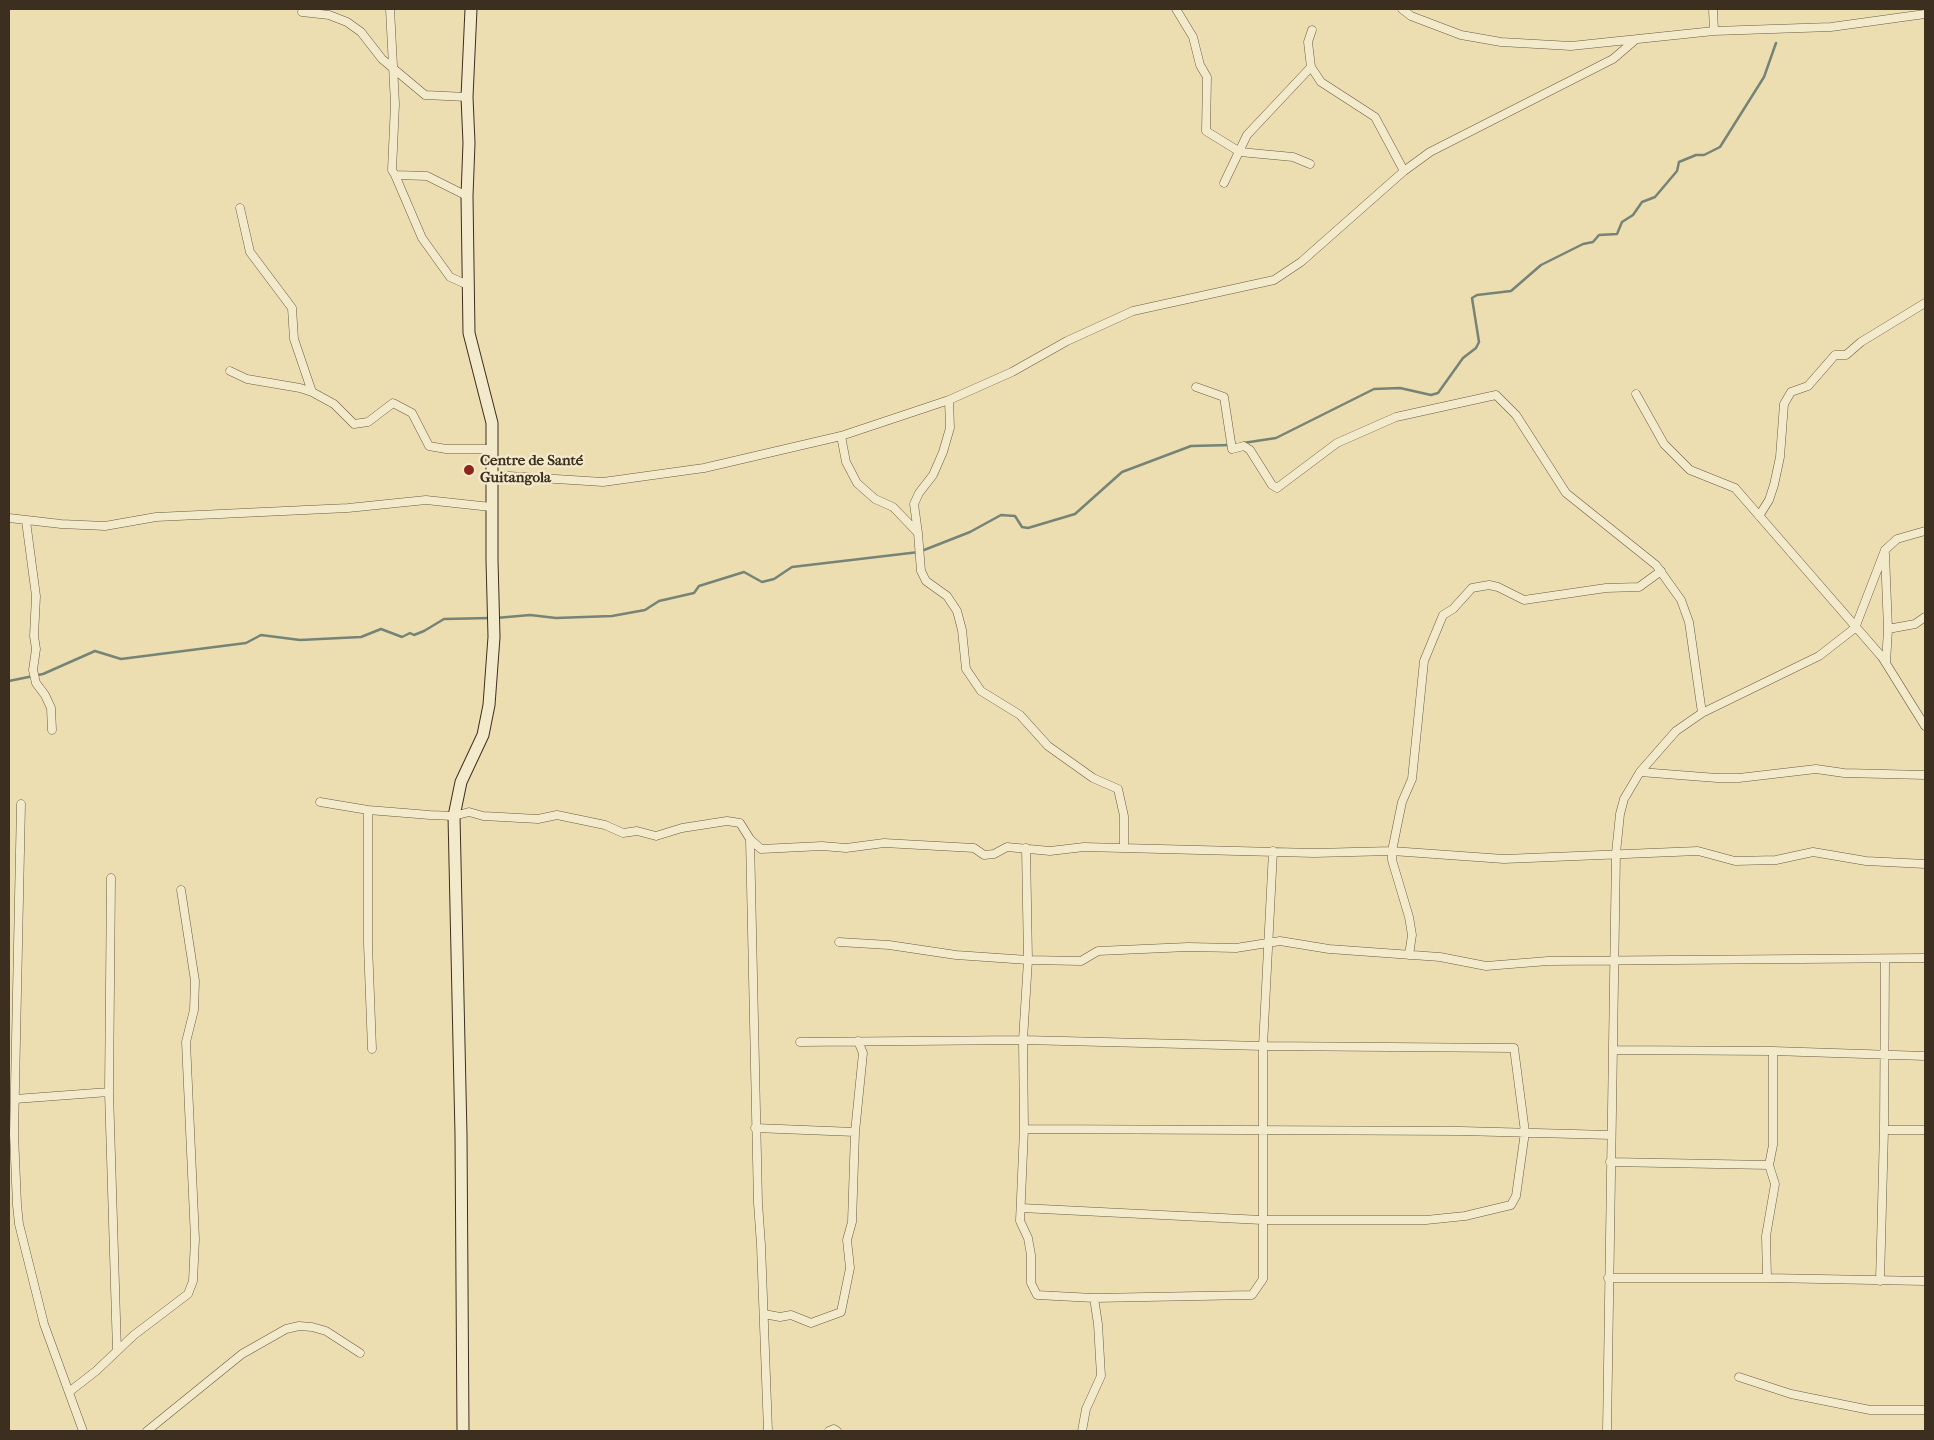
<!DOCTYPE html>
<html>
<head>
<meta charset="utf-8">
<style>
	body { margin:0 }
	#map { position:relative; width:1934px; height:1440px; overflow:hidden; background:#eddeb1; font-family:"IM FELL French Canon",serif }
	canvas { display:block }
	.frame { position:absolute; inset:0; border:10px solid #3d2f1f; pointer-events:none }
</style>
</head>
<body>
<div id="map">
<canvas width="1934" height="1440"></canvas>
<div class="frame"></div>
</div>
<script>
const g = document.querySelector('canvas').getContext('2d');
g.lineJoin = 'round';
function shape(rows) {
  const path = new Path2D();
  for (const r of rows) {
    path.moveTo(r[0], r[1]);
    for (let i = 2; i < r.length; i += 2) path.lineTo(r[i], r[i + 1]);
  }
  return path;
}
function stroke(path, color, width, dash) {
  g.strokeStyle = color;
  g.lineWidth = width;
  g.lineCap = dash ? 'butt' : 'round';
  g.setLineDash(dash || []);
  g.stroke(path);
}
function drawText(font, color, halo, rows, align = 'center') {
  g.font = font + ' "IM FELL French Canon",serif';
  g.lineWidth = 4.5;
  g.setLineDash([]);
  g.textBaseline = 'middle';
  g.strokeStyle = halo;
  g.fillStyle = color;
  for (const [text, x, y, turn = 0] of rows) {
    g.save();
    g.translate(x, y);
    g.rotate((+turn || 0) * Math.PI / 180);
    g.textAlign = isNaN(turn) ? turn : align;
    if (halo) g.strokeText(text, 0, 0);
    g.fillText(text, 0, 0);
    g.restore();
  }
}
stroke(shape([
	[1243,443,1276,438,1374,389,1400,388,1431,395,1438,393,1463,358,1476,348,1479,342,1472,298,1477,295,1511,291,1541,265,1583,244,1593,242,1599,235,1617,234,1622,222,1633,215,1642,202,1655,197,1677,171,1679,162,1696,155,1704,155,1720,147,1764,77,1776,43],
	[496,618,530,615,556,618,612,616,645,610,659,601,694,593,699,586,744,572,762,582,774,579,792,567,919,552,970,532,1001,515,1015,516,1022,527,1028,528,1075,514,1122,472,1191,446,1231,445],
	[9,681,43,674,95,651,121,659,246,643,261,635,300,640,361,637,381,629,402,637,410,633,414,635,424,631,444,619,490,618]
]), '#758476', 2.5);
const street = shape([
	[390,9,395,104,392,170,395,175,427,176,467,196],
	[1176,9,1193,37,1200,65,1207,77,1206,131,1240,152,1293,157,1310,164],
	[1402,9,1411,16,1461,35,1501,42,1571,46,1714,31,1831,27,1925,14],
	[1713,9,1714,31],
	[302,12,329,15,347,22,361,32,382,59,425,95,467,97],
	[1312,30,1308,42,1311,67,1321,82,1375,117,1404,171],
	[395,175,422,238,450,277,468,285],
	[1224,183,1247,135,1311,67],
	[240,208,250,252,292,308,294,339,312,392],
	[230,371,247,379,300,388,312,392,334,404,354,424,368,422,393,403,412,413,429,446,446,449,490,449],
	[1196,387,1224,397,1232,449,1244,446,1250,450,1272,485,1277,488,1337,443,1396,417,1496,395,1516,415,1566,493,1656,565,1681,600,1689,622,1702,713],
	[1636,394,1664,444,1690,470,1735,488,1882,657,1925,726],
	[841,436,846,462,857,483,875,499,893,507,918,533,921,571,926,581,947,596,957,611,962,630,966,669,981,691,1020,715,1048,746,1093,778,1118,789,1124,816,1124,847],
	[493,475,603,482,704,468,841,436,949,400,1012,372,1067,341,1133,311,1274,280,1301,262,1404,171,1430,152,1613,59,1634,41],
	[1759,516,1769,500,1774,485,1780,457,1784,404,1791,392,1808,386,1835,355,1846,355,1861,342,1925,303],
	[9,518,61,524,105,526,156,517,348,508,426,500,491,507],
	[26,521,36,596,34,636,36,649,33,670,36,683,45,695,51,708,52,730],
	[918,533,914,504,919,493,933,475,943,452,950,428,949,400],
	[1885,554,1888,629,1886,663],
	[1888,629,1915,624,1925,617],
	[1640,772,1717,778,1739,778,1816,769,1844,773,1925,775],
	[320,802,368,810,430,815,454,816,469,812,483,816,538,819,557,815,605,825,623,833,637,831,656,836,682,828,727,821,740,823,750,839,761,849,822,846,846,848,884,843,974,848,984,855,994,854,1007,847,1050,851,1084,847,1314,853,1392,851,1504,859,1698,851,1735,861,1776,860,1813,852,1866,861,1925,864],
	[21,804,14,1134,17,1205,19,1224,44,1324,83,1431],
	[368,810,368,944,372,1049],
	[750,839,758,1203,761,1245,768,1431],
	[1026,848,1028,960,1023,1040,1024,1129,1020,1221,1028,1238,1031,1255,1031,1283,1037,1295,1094,1298,1252,1295,1263,1279,1263,1046,1273,851],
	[111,878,109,1092,117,1351],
	[839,942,889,945,956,955,1028,960,1081,961,1098,951,1188,947,1236,948,1280,941,1329,949,1440,957,1486,966,1548,961,1925,958],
	[1409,955,1412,935,1409,917,1392,860,1392,851,1402,802,1412,779,1424,661,1443,615,1453,609,1472,588,1489,585,1498,587,1524,600,1606,588,1639,587,1661,571],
	[800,1042,1023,1040,1263,1046,1514,1048,1525,1132,1516,1196,1511,1205,1465,1216,1426,1220,1262,1220,1021,1208],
	[1613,1050,1773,1051,1925,1056],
	[15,1099,109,1092],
	[755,1128,855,1132],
	[1024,1129,1461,1131,1611,1135],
	[1884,1130,1925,1130],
	[1610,1162,1769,1165],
	[1608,1278,1767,1278,1925,1281],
	[1767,1278,1766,1236,1775,1184,1769,1165,1773,1145,1773,1051],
	[1880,1281,1884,1130,1885,960],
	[764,1314,780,1317,791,1315,811,1323,841,1312,850,1268,847,1240,852,1222,855,1132,863,1053,858,1041],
	[1739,1377,1791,1394,1870,1410,1925,1410],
	[69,1392,96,1371,134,1335,188,1294,193,1281,195,1239,186,1042,194,1010,195,981,181,890],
	[147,1431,242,1354,286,1329,299,1326,312,1327,326,1331,360,1353],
	[829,1431,834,1429,837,1431],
	[1082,1431,1086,1409,1101,1376,1098,1324,1094,1298],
	[1607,1431,1616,853,1620,814,1624,799,1640,772,1676,731,1702,713,1819,656,1855,628,1885,550,1897,539,1925,531]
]);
const secondary = shape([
	[463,1431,461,1135,454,816,461,782,483,735,489,705,494,637,492,560,492,423,469,333,467,196,469,143,467,97,471,9]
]);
stroke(street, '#695b44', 9);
stroke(secondary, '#3d2f1f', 13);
stroke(street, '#f3eacc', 8);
stroke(secondary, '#f3eacc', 11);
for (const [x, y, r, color] of [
	[469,470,6,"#8f2418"]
]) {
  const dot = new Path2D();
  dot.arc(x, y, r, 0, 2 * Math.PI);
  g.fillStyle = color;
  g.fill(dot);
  stroke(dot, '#f3eacc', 2);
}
drawText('bold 15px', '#3d2f1f', '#f3eacc', [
	["Centre de Santé",480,461],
	["Guitangola",480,478]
], 'left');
</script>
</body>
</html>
